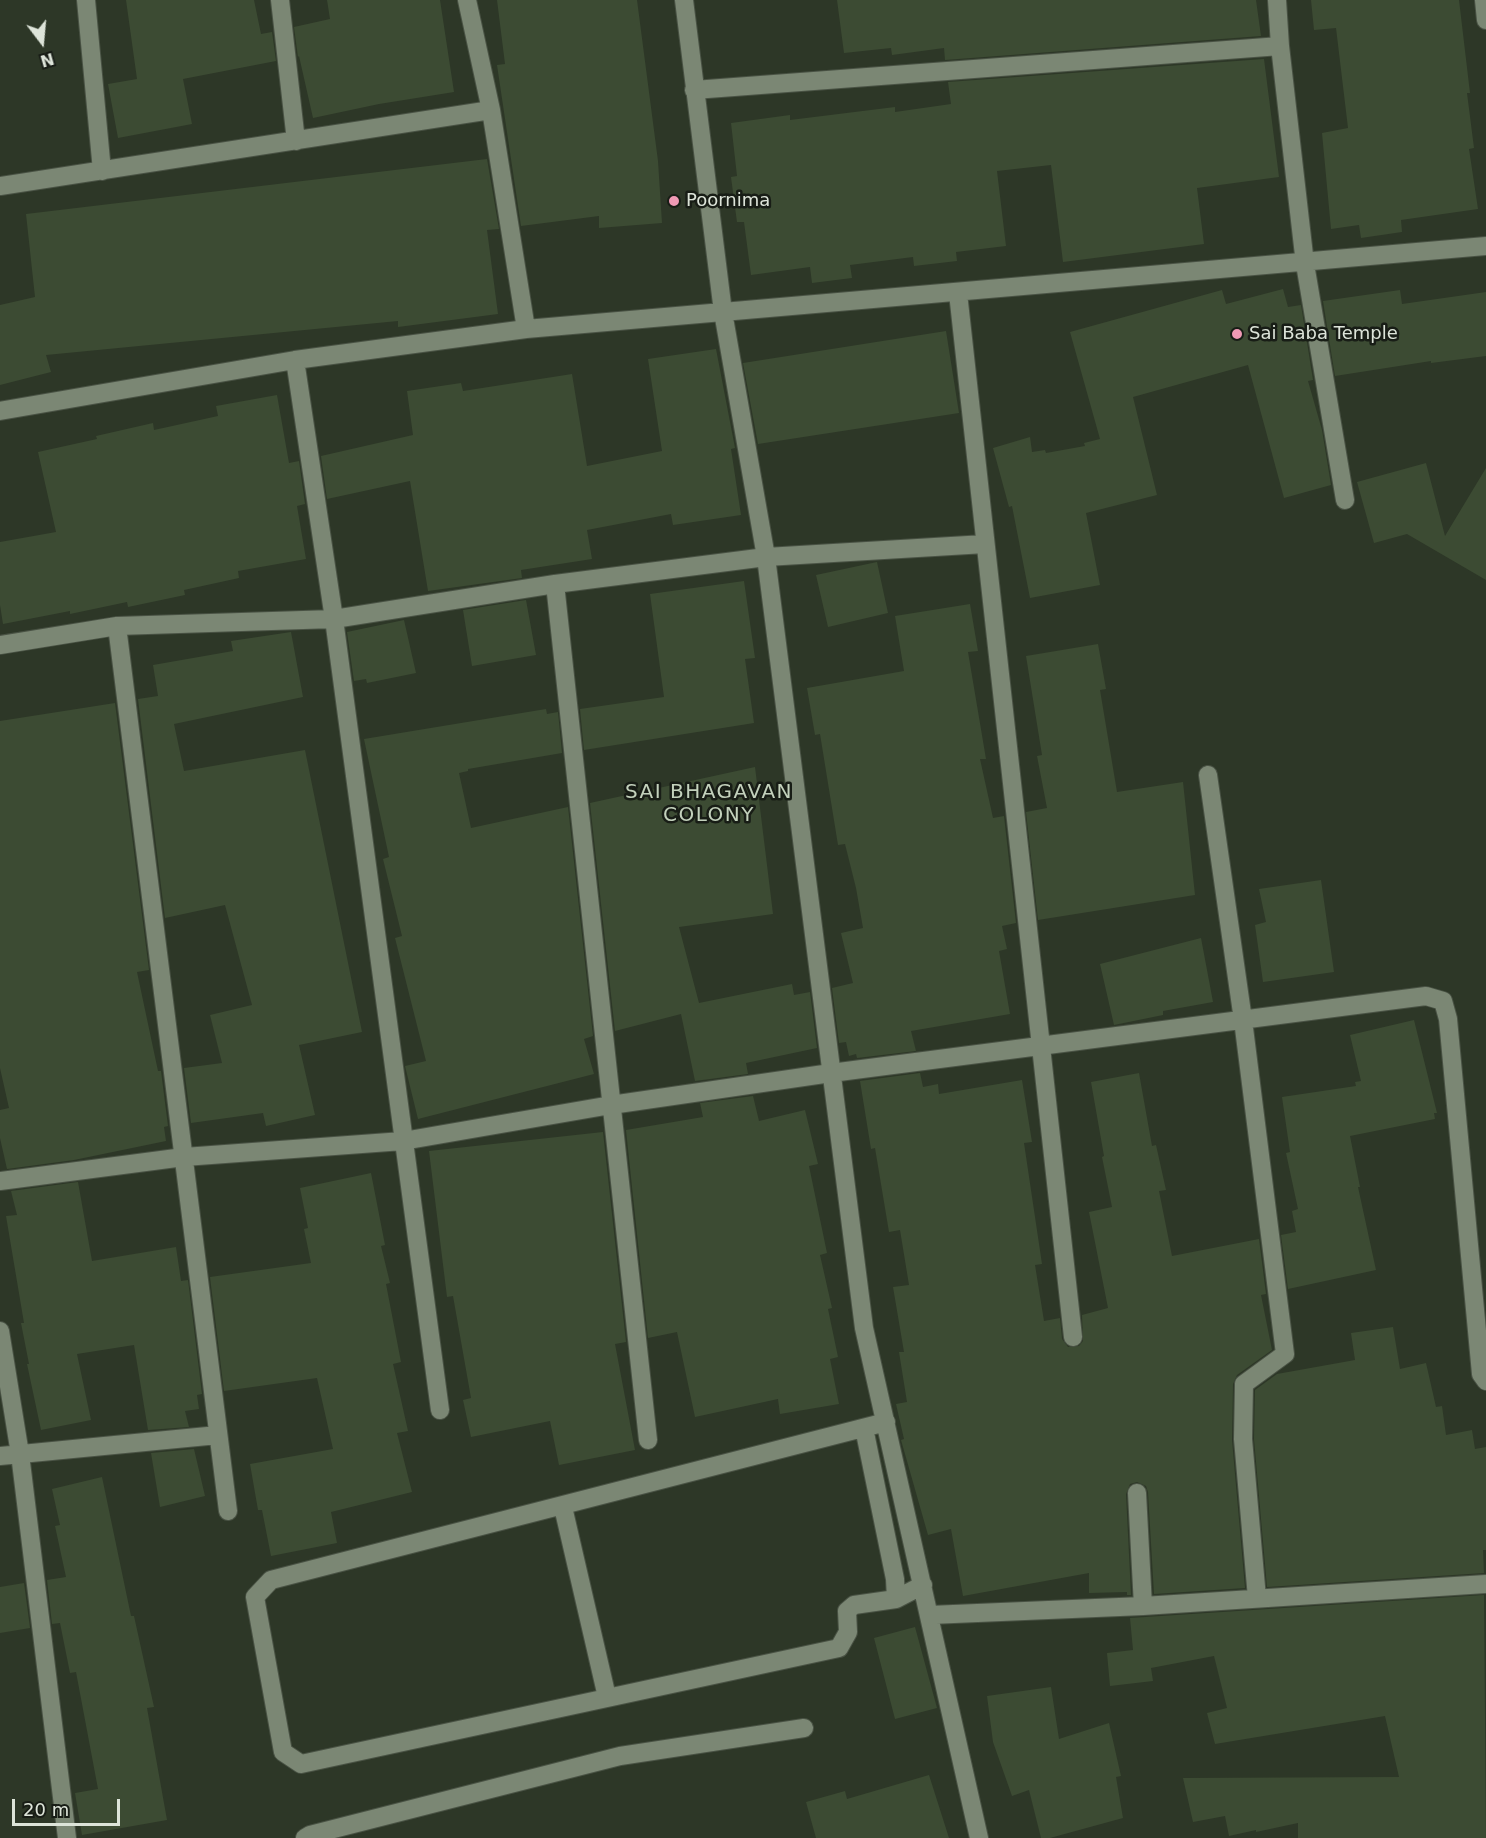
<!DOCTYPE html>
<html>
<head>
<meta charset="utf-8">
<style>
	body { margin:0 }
	#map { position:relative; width:1486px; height:1838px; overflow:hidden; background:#2d3727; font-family:"DejaVu Sans",sans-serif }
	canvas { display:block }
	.north { position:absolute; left:12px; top:12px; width:60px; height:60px; -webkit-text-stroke:4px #181d16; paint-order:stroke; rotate:164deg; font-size:16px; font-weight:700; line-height:24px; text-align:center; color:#dde4d9 }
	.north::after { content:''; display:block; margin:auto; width:21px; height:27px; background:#dde4d9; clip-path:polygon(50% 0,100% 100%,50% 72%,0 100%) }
	.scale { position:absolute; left:12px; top:1799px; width:108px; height:27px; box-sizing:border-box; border:3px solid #dde4d9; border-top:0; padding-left:8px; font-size:18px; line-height:21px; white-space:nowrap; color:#dde4d9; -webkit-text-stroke:4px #181d16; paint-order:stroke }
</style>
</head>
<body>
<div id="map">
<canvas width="1486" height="1838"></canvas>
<div class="north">N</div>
<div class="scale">20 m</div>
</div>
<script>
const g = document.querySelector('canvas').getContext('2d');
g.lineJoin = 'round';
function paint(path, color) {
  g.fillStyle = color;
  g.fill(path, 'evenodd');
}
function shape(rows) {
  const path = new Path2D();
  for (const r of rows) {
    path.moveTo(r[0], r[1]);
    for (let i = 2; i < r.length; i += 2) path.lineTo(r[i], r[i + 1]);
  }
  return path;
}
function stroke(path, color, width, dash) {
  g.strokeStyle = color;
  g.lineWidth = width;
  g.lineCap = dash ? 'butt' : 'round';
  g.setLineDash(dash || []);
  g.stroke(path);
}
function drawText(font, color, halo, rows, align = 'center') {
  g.font = font + ' "DejaVu Sans",sans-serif';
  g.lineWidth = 5;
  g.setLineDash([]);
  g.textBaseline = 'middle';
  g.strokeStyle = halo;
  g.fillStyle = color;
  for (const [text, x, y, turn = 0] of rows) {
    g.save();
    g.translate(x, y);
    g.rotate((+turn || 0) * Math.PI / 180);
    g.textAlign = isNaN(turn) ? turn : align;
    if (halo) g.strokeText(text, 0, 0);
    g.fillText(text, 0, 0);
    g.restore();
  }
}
paint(shape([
	[126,0,254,0,261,34,272,32,276,61,183,79,192,124,118,138,108,84,137,79],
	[327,0,440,0,454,92,379,104,313,118,299,56,298,57,294,27,330,19],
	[497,0,637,0,658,161,662,223,599,228,599,216,521,226,497,65,505,64],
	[837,0,1256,0,1261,36,945,60,944,48,892,55,891,48,844,53],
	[1311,0,1459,0,1470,93,1467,93,1474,148,1469,149,1478,209,1401,220,1402,232,1361,238,1359,225,1331,229,1322,133,1348,128,1336,28,1314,30],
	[1264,59,1279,177,1197,188,1204,244,1063,262,1051,165,997,171,1006,246,956,252,957,261,914,266,913,257,850,265,852,278,812,283,810,267,751,275,744,222,737,222,731,177,737,176,731,123,790,115,790,120,895,107,895,112,951,104,948,82],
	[487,159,499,229,487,230,498,314,398,327,398,321,46,355,51,372,0,385,0,305,35,297,26,214],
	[1283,289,1288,307,1301,305,1313,380,1308,381,1322,430,1331,485,1284,498,1248,365,1133,397,1157,495,1086,513,1100,585,1030,598,1012,506,1009,507,993,448,1030,437,1032,452,1045,450,1046,453,1085,446,1084,443,1100,439,1070,332,1222,290,1226,304],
	[1400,290,1402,304,1486,292,1486,356,1431,363,1431,361,1335,376,1323,301],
	[946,331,959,413,758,444,743,363],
	[716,349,735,448,731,449,741,515,673,525,671,514,587,530,592,559,521,570,522,578,428,591,410,481,327,499,321,456,413,435,407,391,461,383,463,391,572,374,587,466,662,451,648,359],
	[277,395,289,463,299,461,305,504,297,506,306,559,238,571,239,578,184,590,185,595,128,607,127,602,70,614,70,611,3,624,0,605,0,542,56,532,38,452,97,439,96,436,153,423,154,430,218,416,216,406],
	[1426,463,1445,536,1486,468,1486,580,1407,534,1374,543,1357,482],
	[877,562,888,613,828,627,816,575],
	[744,581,755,658,745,659,754,723,584,750,580,709,664,697,650,594],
	[526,600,536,655,472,666,463,610],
	[970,604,978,651,968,652,986,759,980,759,993,818,1004,816,1016,923,1002,926,1007,949,999,951,1010,1014,911,1031,916,1051,857,1058,856,1054,849,1056,846,1042,839,1043,832,988,853,983,841,933,863,928,856,888,845,844,838,845,820,734,815,735,807,688,904,671,895,616],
	[404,620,416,673,367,683,366,679,354,681,347,632],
	[291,632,303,697,174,724,184,771,305,750,362,1032,299,1045,315,1115,266,1126,263,1113,191,1123,184,1068,222,1063,210,1015,252,1005,225,905,165,918,138,699,158,696,153,665,233,651,231,641],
	[1098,644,1106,689,1100,690,1117,792,1183,782,1195,895,1038,920,1026,812,1047,808,1037,756,1042,755,1026,656],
	[115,703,149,970,137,972,158,1071,161,1071,168,1126,164,1127,166,1141,74,1160,7,1169,0,1138,0,1110,9,1108,0,1068,0,721],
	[546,709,547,714,558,712,562,753,468,769,468,771,459,773,471,828,568,807,593,1036,584,1039,594,1074,418,1119,405,1066,426,1061,395,938,402,936,383,859,389,857,364,739],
	[755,767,773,914,679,927,699,1003,792,984,794,995,810,992,817,1048,746,1063,748,1074,695,1081,681,1014,615,1031,590,803],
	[1321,880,1334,972,1263,982,1255,925,1266,922,1259,889],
	[1201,938,1213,1002,1163,1011,1163,1015,1114,1025,1100,964],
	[1414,1020,1437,1113,1434,1113,1435,1119,1350,1136,1360,1187,1358,1187,1376,1270,1288,1289,1281,1235,1296,1232,1292,1211,1298,1209,1286,1153,1290,1152,1282,1097,1356,1086,1355,1082,1361,1081,1350,1035],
	[920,1073,923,1087,938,1084,939,1094,1022,1080,1032,1142,1024,1143,1042,1264,1035,1265,1044,1321,1060,1318,1062,1339,1068,1347,1079,1346,1083,1341,1082,1315,1108,1308,1089,1212,1112,1207,1102,1157,1104,1156,1091,1082,1139,1073,1152,1146,1156,1145,1166,1190,1159,1191,1172,1256,1259,1239,1266,1294,1261,1295,1272,1350,1237,1375,1233,1384,1232,1440,1245,1588,1154,1594,1148,1492,1146,1486,1137,1482,1130,1484,1126,1494,1131,1595,1127,1595,1127,1592,1089,1593,1089,1573,963,1596,951,1529,928,1535,901,1440,904,1439,896,1404,907,1402,899,1352,904,1352,893,1287,909,1285,900,1230,889,1232,875,1148,871,1149,860,1081],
	[753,1096,759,1121,805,1110,818,1164,809,1166,827,1253,820,1255,832,1308,828,1309,838,1357,830,1359,839,1404,780,1414,778,1399,695,1417,677,1332,648,1338,626,1130,703,1117,700,1103],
	[603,1132,626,1342,615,1344,635,1450,559,1465,550,1421,471,1437,463,1400,471,1398,453,1296,447,1297,429,1151],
	[371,1173,385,1245,381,1246,390,1283,386,1284,401,1362,393,1364,408,1431,397,1433,412,1492,331,1512,337,1543,271,1556,262,1510,258,1510,250,1464,333,1449,317,1378,224,1391,210,1277,311,1263,304,1229,308,1228,300,1188],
	[78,1182,92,1261,176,1247,181,1281,188,1280,202,1394,197,1395,199,1409,185,1411,189,1427,148,1430,134,1345,77,1354,91,1420,41,1430,27,1364,29,1364,21,1323,24,1323,6,1216,17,1215,11,1191],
	[1393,1327,1400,1369,1426,1363,1436,1407,1442,1406,1446,1435,1472,1430,1475,1449,1486,1447,1486,1550,1483,1550,1484,1573,1267,1587,1254,1439,1255,1390,1277,1374,1355,1360,1351,1333],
	[194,1449,205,1496,160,1507,151,1453],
	[102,1477,131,1616,134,1616,154,1707,147,1708,167,1820,82,1835,75,1793,98,1789,76,1672,70,1673,60,1623,52,1624,47,1580,66,1577,55,1526,60,1525,52,1489],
	[24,1583,30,1628,0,1633,0,1587],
	[1484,1595,1486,1838,1298,1838,1298,1823,1256,1832,1256,1830,1229,1836,1225,1816,1193,1822,1183,1778,1399,1777,1385,1716,1215,1744,1207,1713,1227,1708,1214,1656,1151,1668,1153,1681,1110,1686,1107,1653,1133,1650,1130,1618],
	[915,1627,937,1708,895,1719,874,1638],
	[1051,1687,1059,1739,1109,1723,1121,1776,1116,1777,1123,1818,1050,1838,1041,1838,1029,1790,1012,1796,993,1742,987,1696],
	[929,1775,949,1838,816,1838,806,1802,845,1791,847,1799]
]), '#3c4b33');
const minor = shape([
	[86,0,102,171],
	[280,0,296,141],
	[467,0,491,110,526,329],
	[684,0,723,312,766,557,864,1328,979,1838],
	[1277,0,1280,46,1305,264,1345,500],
	[1484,0,1486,20],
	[694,90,1280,46],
	[0,186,491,110],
	[958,293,1073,1337],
	[295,360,334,619,440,1410],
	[0,411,295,360,526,329,1486,246],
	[555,584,648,1440],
	[117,626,228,1511],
	[0,645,117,626,334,619,555,584,766,557,985,544],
	[1208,775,1243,1020,1285,1354,1244,1384,1243,1439,1257,1598],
	[0,1181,184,1157,403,1141,611,1105,831,1073,1426,996,1443,1001,1448,1019,1481,1374,1486,1381],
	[0,1331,20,1454,67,1838],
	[886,1422,271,1580,255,1597,283,1752,301,1764,839,1648,848,1632,847,1611,854,1605,896,1599,923,1585],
	[864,1428,895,1579,896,1599],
	[0,1456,218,1435],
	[1137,1493,1143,1606],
	[563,1507,607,1697],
	[930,1615,1143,1606,1486,1584],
	[305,1838,310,1835,620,1756,804,1728]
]);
stroke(minor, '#495244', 20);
stroke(minor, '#7b8774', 18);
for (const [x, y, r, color] of [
	[674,201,6,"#f09ab5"],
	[1237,334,6,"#f09ab5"]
]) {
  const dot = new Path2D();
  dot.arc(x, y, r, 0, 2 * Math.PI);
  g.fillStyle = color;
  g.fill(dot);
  stroke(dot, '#181d16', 2);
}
drawText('18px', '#dde4d9', '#181d16', [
	["Poornima",686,201],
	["Sai Baba Temple",1249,334]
], 'left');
g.letterSpacing = '1.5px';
drawText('20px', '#c3d1bc', '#181d16', [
	["SAI BHAGAVAN",709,793],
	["COLONY",709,816]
]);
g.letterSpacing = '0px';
</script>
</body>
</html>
